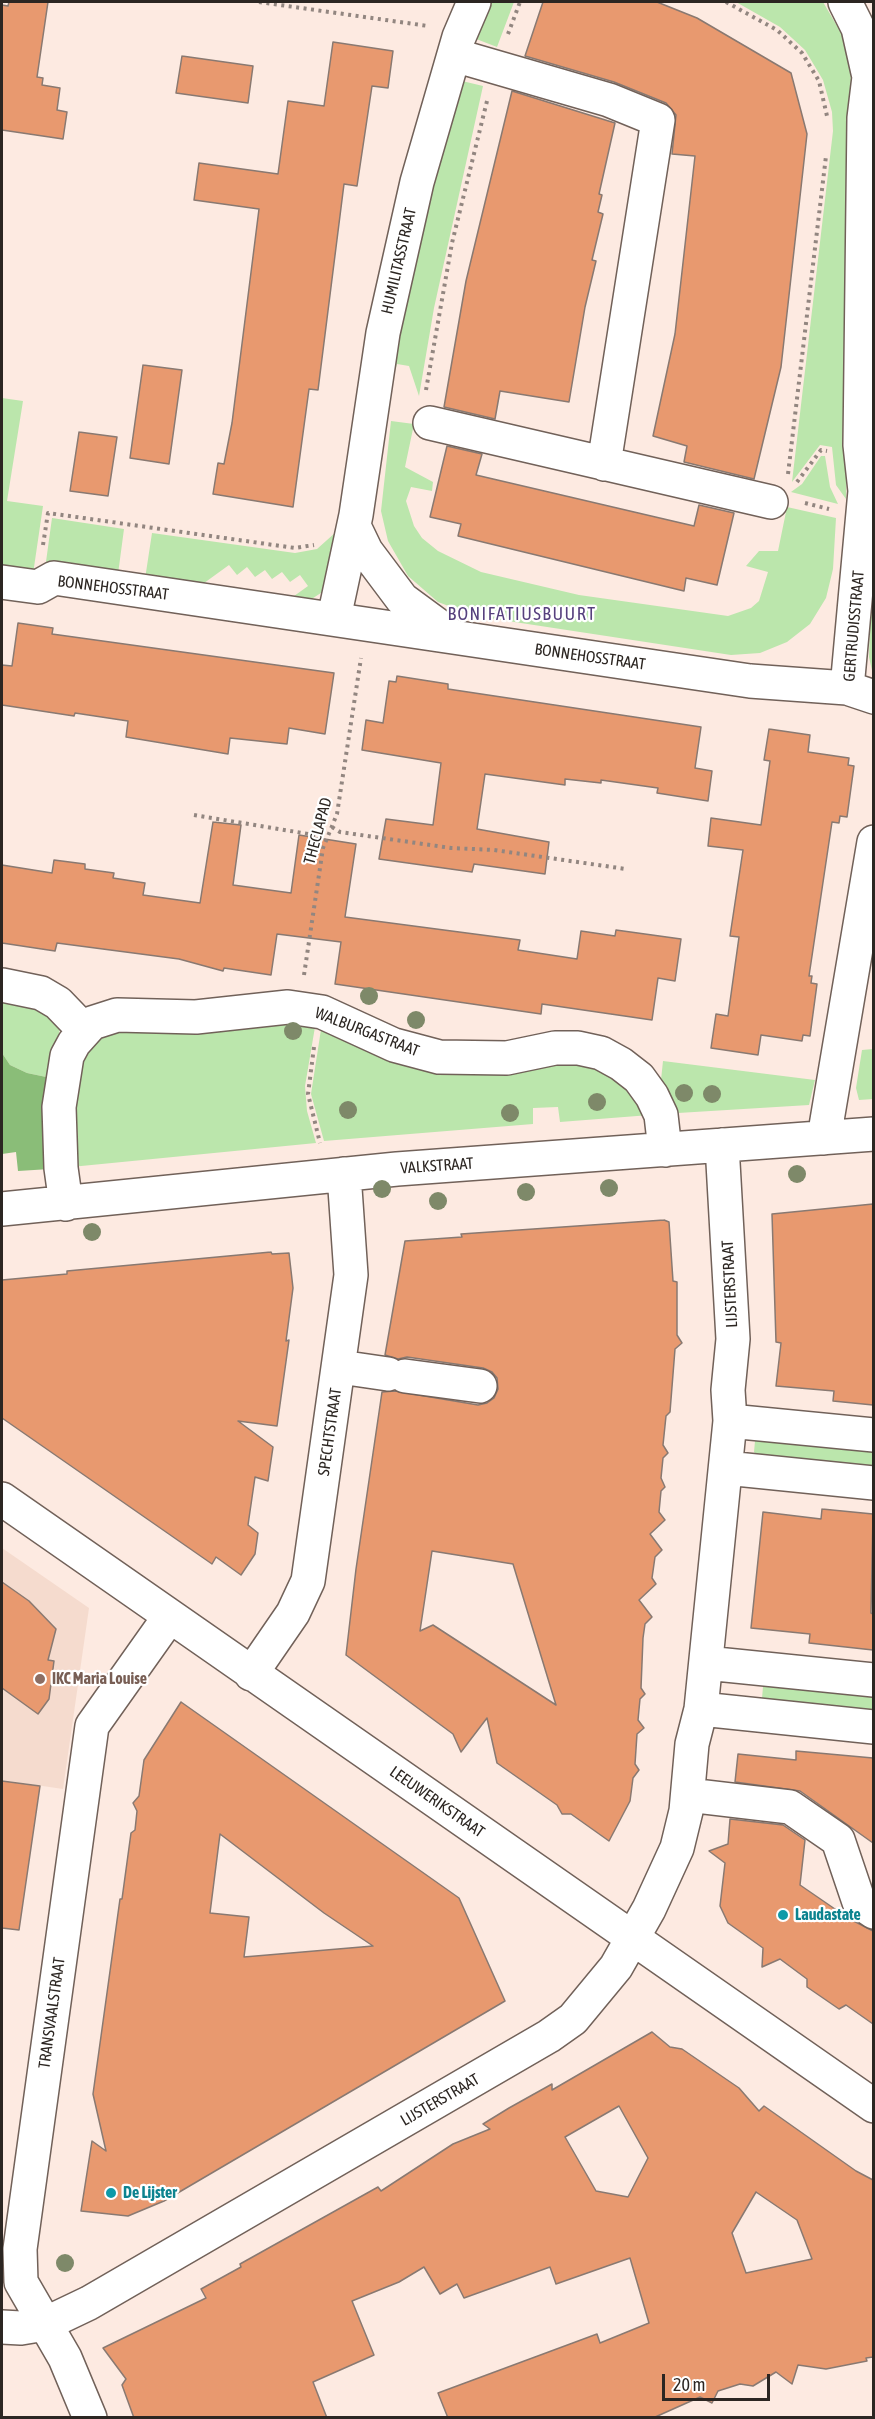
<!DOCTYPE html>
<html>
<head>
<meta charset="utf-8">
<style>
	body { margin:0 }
	#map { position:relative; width:875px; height:2419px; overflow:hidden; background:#fdeae1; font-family:"Asap Condensed",sans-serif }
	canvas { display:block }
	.frame { position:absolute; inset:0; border:3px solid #2c2622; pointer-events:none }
	.scale { position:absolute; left:662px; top:2374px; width:108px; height:27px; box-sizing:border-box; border:3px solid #2c2622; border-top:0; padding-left:8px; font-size:18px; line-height:21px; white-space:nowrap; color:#2c2622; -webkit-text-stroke:4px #fff; paint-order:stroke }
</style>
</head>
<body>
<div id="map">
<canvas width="875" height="2419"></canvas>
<div class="frame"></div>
<div class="scale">20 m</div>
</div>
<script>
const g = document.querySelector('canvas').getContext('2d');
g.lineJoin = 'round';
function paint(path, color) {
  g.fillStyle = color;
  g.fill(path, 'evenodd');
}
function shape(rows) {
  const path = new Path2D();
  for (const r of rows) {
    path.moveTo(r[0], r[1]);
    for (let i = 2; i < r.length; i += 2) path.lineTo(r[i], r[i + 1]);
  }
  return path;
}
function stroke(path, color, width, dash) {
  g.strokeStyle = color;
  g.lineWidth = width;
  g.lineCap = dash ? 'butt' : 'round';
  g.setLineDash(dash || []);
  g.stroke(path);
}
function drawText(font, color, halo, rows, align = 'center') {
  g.font = font + ' "Asap Condensed",sans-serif';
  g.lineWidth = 4.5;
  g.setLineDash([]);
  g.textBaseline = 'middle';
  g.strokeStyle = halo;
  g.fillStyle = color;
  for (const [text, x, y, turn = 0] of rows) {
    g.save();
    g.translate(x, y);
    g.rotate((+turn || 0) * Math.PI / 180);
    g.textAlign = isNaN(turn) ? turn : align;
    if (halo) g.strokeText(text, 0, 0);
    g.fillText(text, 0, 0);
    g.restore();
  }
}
paint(shape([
	[2,1548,89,1608,63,1789,2,1780]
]), '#f5dbce');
paint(shape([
	[489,2,514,2,497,47,471,37],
	[736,2,823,2,847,43,851,59,846,499,836,485,832,447,820,445,792,482,833,131,832,112,823,80,805,50,780,27],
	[458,80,483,86,434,308,419,396,409,366,397,364,389,393,390,365],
	[2,398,23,401,7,501,43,506,33,574,2,569],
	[391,421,414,424,405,467,433,482,432,491,411,487,406,501,414,526,422,538,438,551,481,572,579,595,728,616,751,608,759,601,768,572,746,566,759,551,778,551,787,507,836,518,833,569,826,598,810,624,787,642,760,653,731,655,475,616,438,602,408,576,388,541,381,511],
	[821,456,825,456,830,487,838,504,791,492,802,484],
	[52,518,124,529,118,574,45,569],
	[336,532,324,591,310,600,290,599,308,586,300,575,290,582,282,572,272,579,265,570,255,577,247,567,237,575,229,565,200,586,145,579,152,533,295,553,317,549],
	[873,533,873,675,869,657],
	[2,995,35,1001,60,1028,51,1078,27,1073,10,1065,2,1053],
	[316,1021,305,1086,307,1111,316,1143,71,1167,72,1076,101,1032],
	[322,1023,613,1071,650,1115,560,1122,558,1107,533,1108,533,1124,324,1141,311,1094],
	[873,1049,873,1099,859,1100,856,1088,862,1050],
	[663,1061,815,1080,809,1105,678,1113,661,1080],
	[768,1431,873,1441,873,1477,765,1466,754,1452,755,1441],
	[764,1675,873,1686,873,1721,761,1710]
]), '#bbe6ac');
paint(shape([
	[2,1053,10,1065,27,1073,51,1078,50,1169,18,1171,16,1152,2,1154]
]), '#8abd78');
const building = shape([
	[9,2,48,2,37,77,43,78,42,85,60,88,57,110,67,112,63,139,2,130,2,5,8,6,9,2],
	[543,2,657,2,697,18,791,73,807,134,781,367,754,479,684,462,687,446,653,436,675,334,695,156,672,154,676,115,666,103,614,82,525,56,543,2],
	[333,42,393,51,388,88,372,86,357,186,344,184,318,390,309,389,293,507,213,494,218,463,224,464,232,423,259,209,194,200,199,163,278,174,288,101,324,106,333,42],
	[182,56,253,66,248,103,176,93,182,56],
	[512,91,615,123,599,194,602,195,598,212,603,214,592,260,596,261,585,307,569,402,500,391,495,419,444,407,466,281,512,91],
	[143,365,182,370,169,464,130,458,143,365],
	[79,432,117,437,108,496,70,491,79,432],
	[447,446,482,454,476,475,664,519,694,526,699,505,734,513,717,585,686,578,684,591,458,536,461,524,430,517,447,446],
	[18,623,53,628,52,634,334,673,325,734,289,728,287,744,230,738,228,754,126,737,128,721,75,713,74,716,2,705,2,665,12,666,18,623],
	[397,676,448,684,448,689,701,727,695,768,712,771,708,801,657,793,658,788,601,780,601,783,565,779,565,785,485,774,477,829,549,842,545,874,474,864,472,872,379,859,386,819,433,825,441,763,362,750,366,720,383,723,389,681,396,682,397,676],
	[769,729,810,735,808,752,849,758,848,765,854,766,847,817,840,816,839,823,832,822,809,976,812,976,811,983,817,984,810,1036,803,1035,802,1041,761,1035,758,1055,711,1048,716,1014,728,1016,739,937,730,936,743,850,708,846,711,818,761,825,770,761,764,760,769,729],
	[213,822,241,825,233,885,291,893,299,835,356,844,345,917,520,940,518,950,577,959,581,931,615,936,616,930,681,939,675,981,658,978,652,1020,542,1004,541,1014,335,984,341,942,277,934,271,975,224,968,223,971,179,959,57,943,55,951,2,943,2,865,52,873,54,860,85,864,85,869,114,873,113,878,145,883,143,895,200,903,213,822],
	[873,1204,873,1405,833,1401,834,1391,776,1386,781,1343,776,1342,772,1214,873,1204],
	[664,1220,669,1222,673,1281,677,1282,677,1335,682,1343,675,1349,670,1412,666,1416,663,1445,668,1453,663,1458,661,1478,665,1487,661,1491,659,1512,665,1520,650,1534,662,1550,655,1557,652,1578,656,1584,639,1600,652,1617,645,1624,643,1638,641,1688,645,1694,640,1699,638,1720,644,1728,637,1734,635,1764,639,1770,633,1778,630,1801,609,1841,571,1814,562,1814,557,1805,497,1763,487,1718,461,1752,453,1734,346,1655,356,1569,382,1392,395,1391,478,1405,487,1403,494,1398,498,1389,497,1378,492,1372,483,1368,407,1357,398,1359,385,1355,405,1241,462,1237,461,1234,664,1220],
	[432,1551,513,1564,556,1705,433,1625,420,1631,432,1551],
	[271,1252,272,1254,289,1253,293,1288,286,1341,289,1340,277,1426,238,1421,273,1447,268,1481,255,1477,248,1525,258,1533,255,1554,241,1575,216,1557,212,1564,2,1418,2,1280,67,1274,67,1271,271,1252],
	[822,1509,873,1514,871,1613,873,1614,873,1650,809,1643,810,1634,751,1628,763,1512,821,1519,822,1509],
	[2,1582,29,1601,56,1629,48,1660,54,1661,49,1699,38,1714,2,1688,2,1582],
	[181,1702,459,1898,505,2001,164,2201,128,2216,81,2211,92,2141,106,2151,93,2094,120,1899,122,1899,131,1833,135,1830,137,1811,133,1803,139,1796,144,1760,181,1702],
	[220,1834,324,1913,373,1946,244,1957,249,1917,210,1913,220,1834],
	[796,1751,873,1758,873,1843,800,1791,735,1782,738,1754,796,1760,796,1751],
	[2,1781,40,1786,19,1930,2,1928,2,1781],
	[730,1819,783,1825,805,1840,800,1885,848,1918,873,1931,873,2024,846,2005,839,2009,807,1987,807,1979,780,1959,762,1967,763,1948,728,1923,720,1906,725,1863,709,1851,728,1844,730,1819],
	[652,2032,670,2047,682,2049,739,2088,759,2111,764,2106,856,2171,873,2180,873,2357,866,2358,867,2361,826,2369,798,2365,792,2384,776,2372,753,2386,740,2384,718,2391,712,2403,700,2397,653,2418,448,2418,438,2393,597,2334,600,2343,649,2323,630,2258,556,2284,550,2267,464,2298,457,2284,440,2294,424,2267,399,2282,352,2301,374,2355,313,2382,327,2418,134,2418,122,2385,126,2379,103,2348,206,2298,201,2289,241,2267,240,2264,378,2187,381,2191,453,2144,490,2129,483,2124,509,2108,552,2084,552,2090,652,2032],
	[619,2106,648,2158,628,2197,596,2191,565,2137,619,2106],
	[756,2192,797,2220,812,2259,746,2273,732,2233,756,2192]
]);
paint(building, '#e8996f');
stroke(building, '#897971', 1.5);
const minor = shape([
	[845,2,858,28,869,77,864,118,860,445,865,491,847,688,874,697],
	[454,55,609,100,658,120,604,464],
	[430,423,771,502],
	[354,526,366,551,402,599,451,635],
	[2,582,38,587,54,578,750,681,847,688],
	[334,618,356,515,383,333,417,182,459,37,474,2],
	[2,985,41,993,58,1003,84,1030],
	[824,1138,874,842],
	[66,1204,61,1168,59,1107,67,1056,74,1043,92,1023,117,1015,196,1017,288,1007,322,1012,394,1045,439,1057,507,1058,555,1048,578,1048,601,1053,621,1064,639,1078,652,1096,661,1115,665,1150],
	[2,1209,397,1169,874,1134],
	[340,1367,388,1374],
	[405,1376,480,1386],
	[730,1421,874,1435],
	[726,1468,874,1483],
	[2,1499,874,2106],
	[706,1663,874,1680],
	[251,1674,293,1613,308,1581,351,1275,344,1174],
	[701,1709,874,1727],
	[688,1795,790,1807,838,1840,859,1902,874,1912],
	[2,2327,21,2328,45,2324,89,2303,549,2036,573,2019,616,1967,649,1909,677,1848,686,1811,692,1744,701,1709,730,1421,728,1390,733,1339,722,1145],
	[90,2418,65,2358,21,2282,20,2249,92,1726,170,1616]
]);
stroke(minor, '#716159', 36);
stroke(shape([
	[259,2,428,26],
	[726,2,777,30,802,53,819,81,827,116],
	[508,34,520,2],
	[426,390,452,243,487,101],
	[788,474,826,156],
	[797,482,821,450,827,451],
	[805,503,829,509],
	[43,545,48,513,295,548,314,545],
	[194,815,327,837],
	[332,827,340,832,451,848,494,850,626,869],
	[304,975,323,848,337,814,361,658],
	[314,1047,308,1094,320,1143]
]), '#928680', 4, [3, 4.5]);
stroke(minor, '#fff', 33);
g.fillStyle = '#7e8969';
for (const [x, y] of [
	[369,996],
	[416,1020],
	[293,1031],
	[684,1093],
	[712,1094],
	[597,1102],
	[348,1110],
	[510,1113],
	[797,1174],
	[609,1188],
	[382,1189],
	[526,1192],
	[438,1201],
	[92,1232],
	[65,2263]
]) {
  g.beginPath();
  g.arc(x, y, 9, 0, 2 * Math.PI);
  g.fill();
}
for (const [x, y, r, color] of [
	[40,1679,6,"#8d6e63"],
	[783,1915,6,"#0f9aa8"],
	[111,2193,6,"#0f9aa8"]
]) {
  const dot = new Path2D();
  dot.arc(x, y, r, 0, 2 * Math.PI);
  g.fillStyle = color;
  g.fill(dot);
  stroke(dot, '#fff', 2);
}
drawText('16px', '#2c2622', '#fff', [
	["HUMILITASSTRAAT",399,261,-77],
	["BONNEHOSSTRAAT",113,588,7],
	["GERTRUDISSTRAAT",854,626,-85],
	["BONNEHOSSTRAAT",590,657,8],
	["THECLAPAD",318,831,-75],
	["WALBURGASTRAAT",367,1032,21],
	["VALKSTRAAT",437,1166,-4],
	["LIJSTERSTRAAT",730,1284,-93],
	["SPECHTSTRAAT",330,1432,-82],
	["LEEUWERIKSTRAAT",437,1802,35],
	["TRANSVAALSTRAAT",52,2013,-82],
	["LIJSTERSTRAAT",440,2100,-30]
]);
drawText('bold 16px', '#785e54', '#fff', [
	["IKC Maria Louise",52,1679]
], 'left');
drawText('bold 16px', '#0d838f', '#fff', [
	["Laudastate",795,1915],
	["De Lijster",123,2193]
], 'left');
g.letterSpacing = '1.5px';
drawText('18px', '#56407d', '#fff', [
	["BONIFATIUSBUURT",522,614]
]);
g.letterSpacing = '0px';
</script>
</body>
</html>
